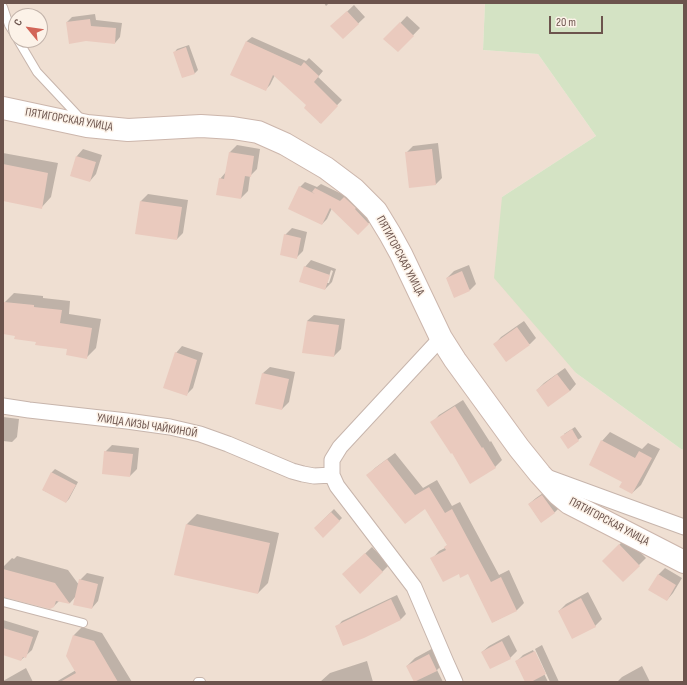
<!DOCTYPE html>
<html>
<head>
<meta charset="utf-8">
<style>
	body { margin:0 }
	#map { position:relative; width:687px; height:685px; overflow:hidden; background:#f8ede3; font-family:"Sofia Sans Condensed",sans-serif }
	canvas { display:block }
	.frame { position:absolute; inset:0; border:4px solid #6c544d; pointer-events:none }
	.north { position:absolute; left:8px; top:8px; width:40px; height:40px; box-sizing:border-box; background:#fcf2e8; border:1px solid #c2b3aa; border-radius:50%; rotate:299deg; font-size:11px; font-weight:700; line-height:16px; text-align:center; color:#6c544d }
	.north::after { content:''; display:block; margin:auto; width:14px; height:18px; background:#d26558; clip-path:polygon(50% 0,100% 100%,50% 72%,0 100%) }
	.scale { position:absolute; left:549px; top:16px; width:54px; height:18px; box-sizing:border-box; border:2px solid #6c544d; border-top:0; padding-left:5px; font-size:12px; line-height:14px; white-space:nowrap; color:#6c544d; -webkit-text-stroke:3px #fcf2e8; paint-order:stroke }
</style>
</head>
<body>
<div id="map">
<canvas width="687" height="685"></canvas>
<div class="frame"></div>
<div class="north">С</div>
<div class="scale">20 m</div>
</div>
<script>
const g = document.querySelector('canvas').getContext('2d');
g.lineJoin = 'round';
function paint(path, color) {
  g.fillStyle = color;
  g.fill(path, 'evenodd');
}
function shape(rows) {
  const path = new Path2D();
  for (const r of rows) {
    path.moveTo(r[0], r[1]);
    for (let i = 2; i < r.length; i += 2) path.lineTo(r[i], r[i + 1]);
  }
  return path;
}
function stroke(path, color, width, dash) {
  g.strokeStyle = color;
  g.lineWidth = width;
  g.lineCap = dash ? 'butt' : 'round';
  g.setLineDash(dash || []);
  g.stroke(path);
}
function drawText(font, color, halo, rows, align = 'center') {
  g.font = font + ' "Sofia Sans Condensed",sans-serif';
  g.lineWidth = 3;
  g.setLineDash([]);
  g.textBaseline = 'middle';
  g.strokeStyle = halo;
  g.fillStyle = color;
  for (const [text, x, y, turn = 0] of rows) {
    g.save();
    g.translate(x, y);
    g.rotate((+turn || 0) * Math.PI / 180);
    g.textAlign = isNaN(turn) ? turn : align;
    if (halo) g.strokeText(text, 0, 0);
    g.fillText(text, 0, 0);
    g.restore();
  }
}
paint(shape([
	[3,3,485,3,483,50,538,54,596,136,502,197,576,373,681,449,684,450,684,682,3,682],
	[16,16,40,16,40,40,16,40]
]), '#efdfd2');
paint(shape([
	[485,3,684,3,684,450,681,449,576,373,494,278,502,197,596,136,538,54,483,50]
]), '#d4e3c4');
paint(shape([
	[324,3,329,3,326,6],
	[354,5,365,17,343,38,332,26],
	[95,14,96,20,122,23,120,37,115,43,67,22,72,17],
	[407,16,420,28,398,51,385,39],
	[252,37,306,61,309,58,323,71,318,77,342,100,320,123,308,105,275,75,270,85,265,90,232,74,247,41],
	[189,45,198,70,195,73,183,77,174,53,177,49],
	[438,143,442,178,435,185,406,153,413,146],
	[237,145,260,149,257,169,250,176,248,191,241,198,220,179,226,172,230,152],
	[83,149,102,155,96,174,90,181,71,175,77,156],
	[3,153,58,163,51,197,41,208,3,200],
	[305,182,317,187,321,184,346,196,374,218,358,233,332,208,327,219,322,224,300,187],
	[148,194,188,200,183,233,177,239,136,233,141,201],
	[292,228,307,232,303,251,296,258,285,235],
	[311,260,336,269,332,282,325,289,305,267],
	[331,270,333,271,329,283,327,283],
	[469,265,476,284,470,290,447,278,454,271],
	[14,293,43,296,43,298,70,301,69,314,101,319,96,348,86,358,68,348,3,327,5,302],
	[314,315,345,319,341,349,334,356,307,321],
	[524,321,536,338,530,344,495,344,501,337],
	[182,346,203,353,193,388,186,395,176,353],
	[270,367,295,372,289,402,282,409,263,373],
	[565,368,576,384,570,391,537,390,544,383],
	[463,400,490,442,491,441,502,460,495,467,452,452,432,423,439,415],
	[3,417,19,419,17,437,12,442,3,441],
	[575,427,582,437,568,447,564,434],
	[610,432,642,449,648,443,660,449,641,485,632,493,623,481,602,441],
	[112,445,139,448,137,469,130,476,105,452],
	[395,453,423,488,437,480,452,506,460,502,499,575,509,570,524,603,517,610,493,622,469,572,459,573,432,559,439,551,445,548,448,544,426,507,368,475,375,468],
	[55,469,78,482,69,499,66,502,43,490,52,472],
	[549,489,561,506,555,512,541,522,529,504,536,498],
	[334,509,342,518,323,537,315,528],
	[197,514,279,533,268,583,258,593,176,574,187,524],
	[626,538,646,558,623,581,603,561],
	[372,547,389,565,382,572,350,568],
	[17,556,68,570,79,585,80,580,87,573,104,577,98,601,92,608,76,596,70,603,60,600,54,606,3,596,3,567,12,558,14,559],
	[665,568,682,578,673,593,667,600,658,575],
	[588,592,602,619,595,626,559,611,566,604],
	[397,595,406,614,401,619,363,637,337,627,342,621],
	[3,620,39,631,32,650,21,660,3,654],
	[82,627,102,633,132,682,56,682,76,670,74,635],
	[509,635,517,651,510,658,482,652,489,646],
	[542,645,559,682,550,682,535,649],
	[437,646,445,662,437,670,443,682,415,682,407,666,415,658],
	[533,650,548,682,526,682,516,662,523,655],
	[367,661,373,682,320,682,330,673],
	[642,666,650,682,617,682,622,677],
	[26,668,33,682,3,682,3,681]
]), '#0003');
paint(shape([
	[347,11,359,24,343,39,330,26],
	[90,19,91,26,116,28,115,44,86,41,69,44,66,22],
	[400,22,414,36,398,52,383,39],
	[246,41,301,66,304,62,319,76,314,82,338,106,321,124,304,108,306,105,273,75,266,91,230,75],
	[186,47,195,74,182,78,173,52],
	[432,149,436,185,409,188,405,152],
	[229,152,254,156,251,177,245,176,241,199,216,195,219,178,224,179],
	[76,156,96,162,90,182,70,176],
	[3,164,48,173,42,209,3,201],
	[299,186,315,194,312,192,315,188,340,201,344,197,356,208,355,209,369,224,358,235,330,208,322,225,288,209],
	[140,201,182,207,177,240,135,234],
	[284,234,301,238,297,259,280,255],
	[304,266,330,275,325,290,299,282],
	[462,271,470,291,454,298,446,278],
	[4,302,34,305,34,307,62,310,60,323,92,328,87,359,66,355,67,349,35,345,36,342,14,339,15,336,3,334,3,310],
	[307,321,339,325,334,357,302,353],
	[517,327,530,345,506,362,493,344],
	[175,352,197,360,187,396,163,388],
	[262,373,289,379,282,410,255,404],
	[557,374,570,391,548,407,536,390],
	[455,406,482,448,483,447,496,468,470,484,452,453,451,454,430,422],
	[572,429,579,441,568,449,560,437],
	[601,440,635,458,639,451,652,458,632,494,619,487,622,482,589,465],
	[104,451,133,454,130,477,102,474],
	[387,459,415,495,429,487,445,513,452,509,491,582,501,577,517,611,492,623,468,574,460,578,459,574,443,582,430,558,446,550,444,547,447,545,425,509,405,524,366,475],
	[51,472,76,485,66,503,42,490],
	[542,495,555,513,541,523,528,504],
	[331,512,340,521,323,538,314,528],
	[186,524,270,543,258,594,174,575],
	[619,544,640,566,623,582,602,561],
	[365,553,383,572,360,594,342,574],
	[3,569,55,583,70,604,56,601,54,607,50,609,3,597],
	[658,574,676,585,667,601,648,590],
	[79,579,98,584,92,609,73,605],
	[581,598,596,627,572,639,558,611],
	[391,599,401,620,364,638,343,646,335,626],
	[3,628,33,637,26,658,23,657,21,661,3,655],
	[73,635,94,641,118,682,60,682,76,673,66,656],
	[502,641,511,659,490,669,481,652],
	[535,651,546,674,531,682,525,682,515,661],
	[429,654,437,671,414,682,406,666]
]), '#eacabe');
const lane = shape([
	[3,7,9,25,16,36],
	[18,40,37,72,81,119],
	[3,602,83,623],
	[198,682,201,682]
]);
const street = shape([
	[441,338,340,447,332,460,332,475,337,486,414,587,446,662,455,682],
	[3,406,29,410,127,421,170,427,200,434,228,444,292,471,303,474,314,476,332,475],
	[544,476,626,506,684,527]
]);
const secondary = shape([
	[3,108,87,126,128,130,201,126,233,128,258,132,285,144,326,168,354,189,376,211,390,234,401,254,441,338,455,360,519,448,540,474,558,494,569,503,684,562]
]);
stroke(lane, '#c7b5ac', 10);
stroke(street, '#c7b5ac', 17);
stroke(secondary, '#ccb6ac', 24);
stroke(lane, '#fff', 8);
stroke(street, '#fff', 15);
stroke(secondary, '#fff', 22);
drawText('12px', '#6c544d', '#fcf2e8', [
	["ПЯТИГОРСКАЯ УЛИЦА",69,120,10],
	["ПЯТИГОРСКАЯ УЛИЦА",400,256,62],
	["УЛИЦА ЛИЗЫ ЧАЙКИНОЙ",147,426,9],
	["ПЯТИГОРСКАЯ УЛИЦА",609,522,28]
]);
</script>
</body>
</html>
